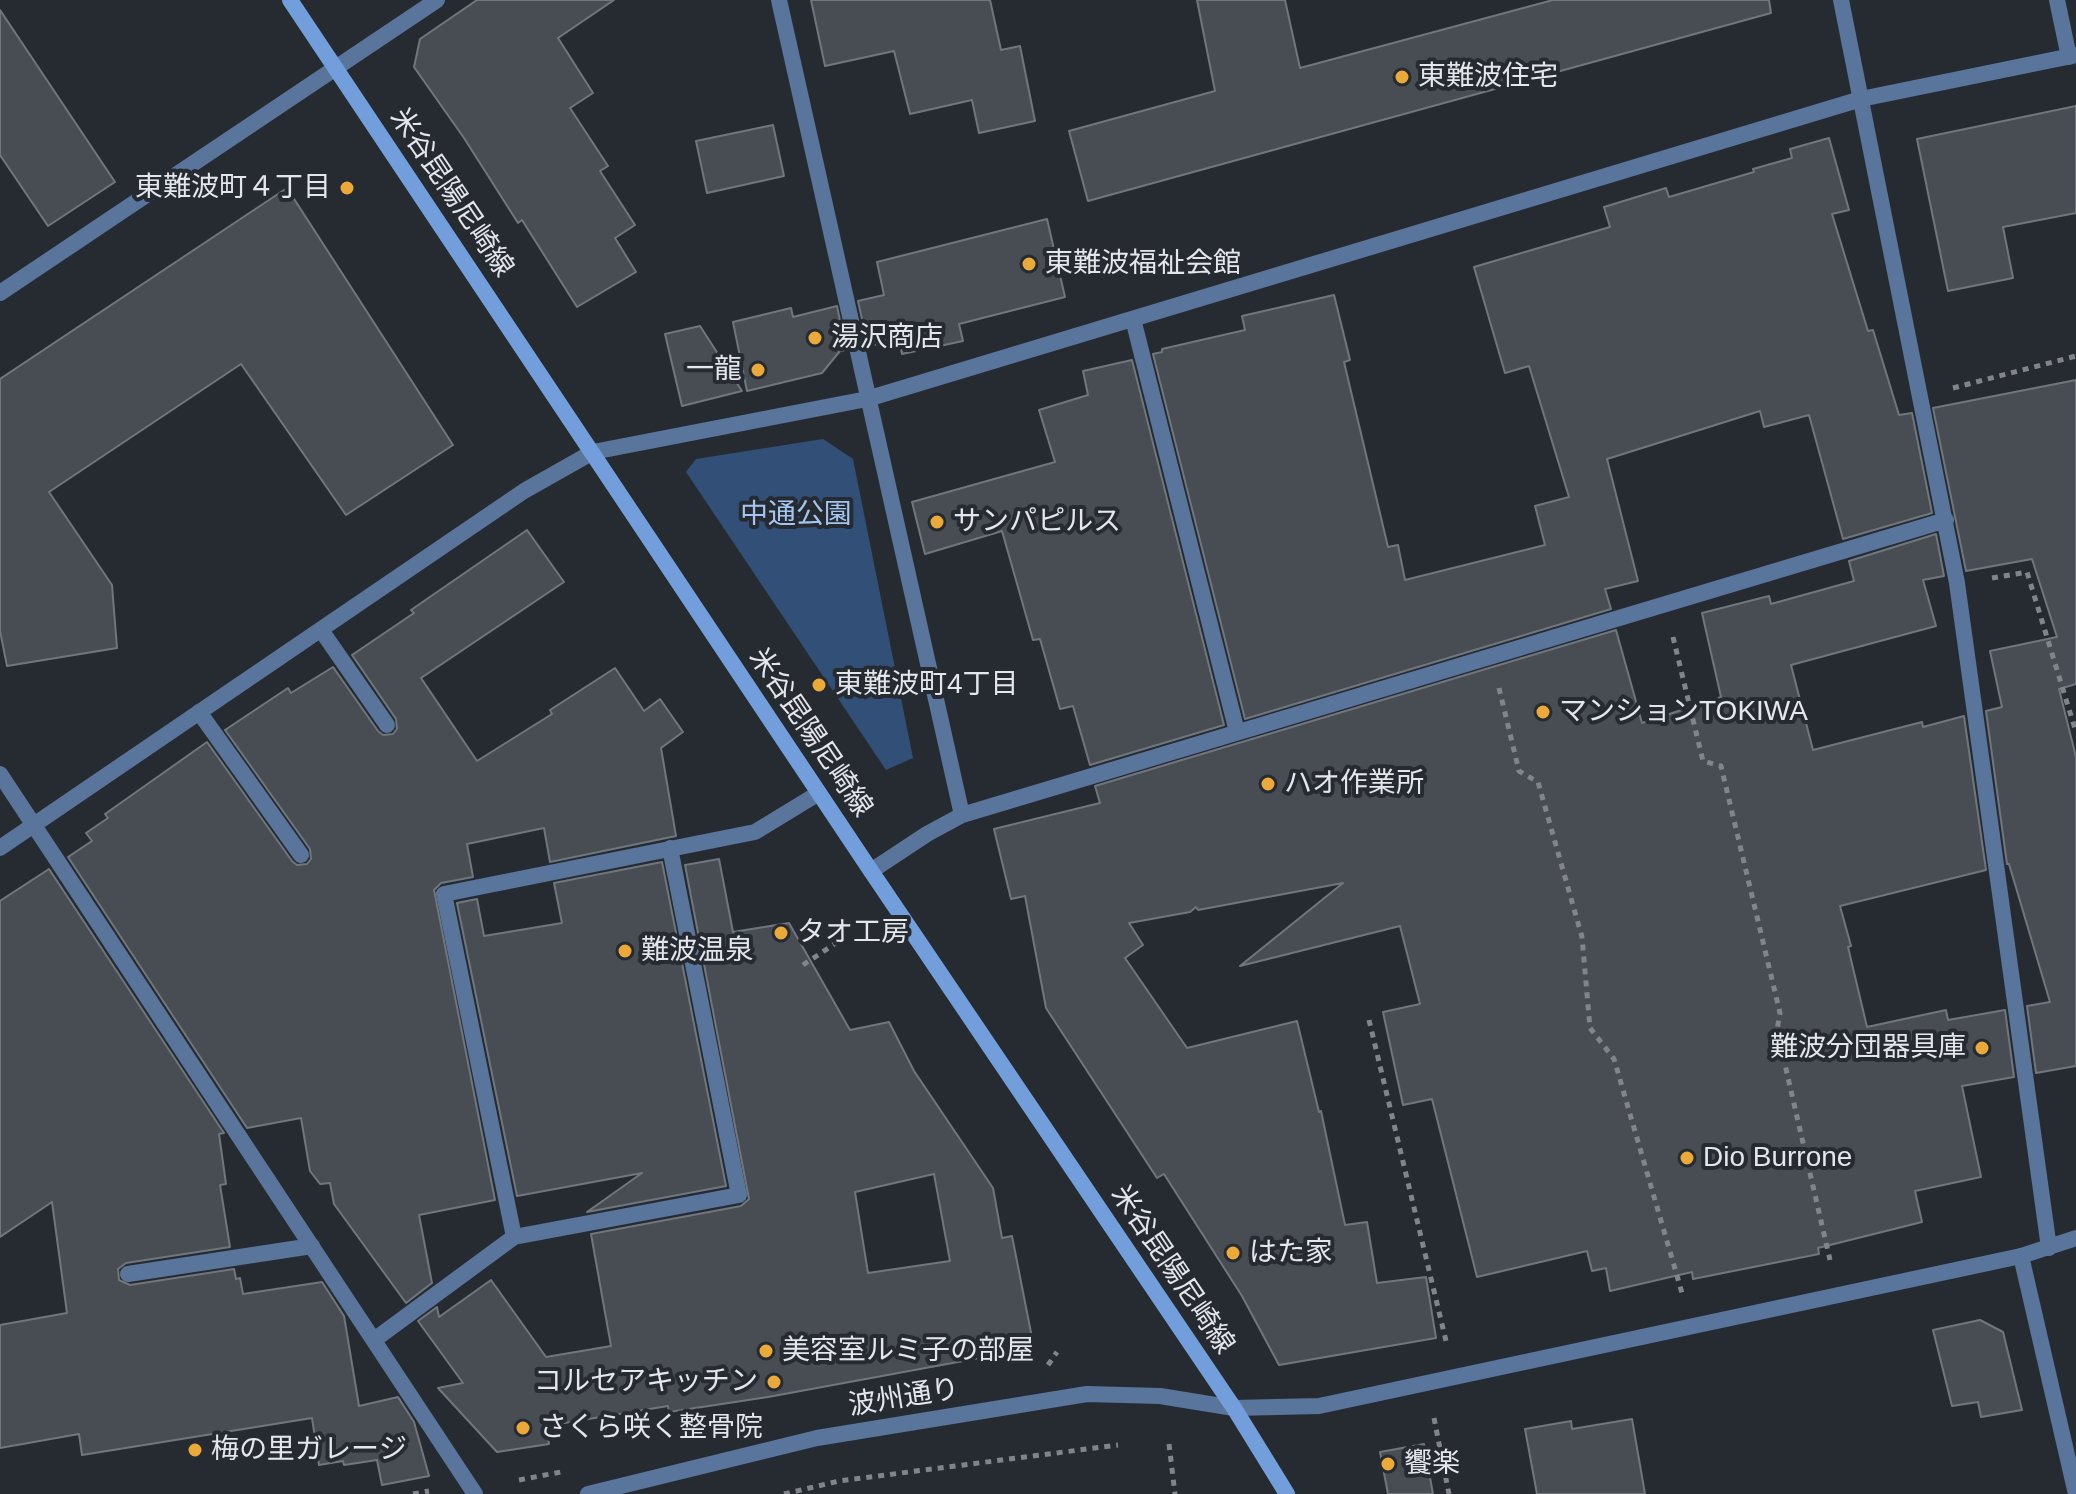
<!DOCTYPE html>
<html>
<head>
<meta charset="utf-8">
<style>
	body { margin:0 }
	canvas { display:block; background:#262b31 }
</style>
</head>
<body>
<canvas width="2076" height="1494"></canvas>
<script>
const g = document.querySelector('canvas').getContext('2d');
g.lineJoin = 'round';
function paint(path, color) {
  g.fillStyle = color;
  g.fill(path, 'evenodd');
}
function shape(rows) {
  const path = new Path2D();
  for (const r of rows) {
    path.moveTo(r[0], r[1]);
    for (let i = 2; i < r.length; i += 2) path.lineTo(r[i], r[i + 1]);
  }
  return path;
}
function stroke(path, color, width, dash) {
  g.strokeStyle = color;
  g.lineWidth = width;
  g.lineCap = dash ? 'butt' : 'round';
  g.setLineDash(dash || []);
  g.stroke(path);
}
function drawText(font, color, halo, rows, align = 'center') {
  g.font = font + ' Arial,"Noto Sans JP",sans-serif';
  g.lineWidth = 8;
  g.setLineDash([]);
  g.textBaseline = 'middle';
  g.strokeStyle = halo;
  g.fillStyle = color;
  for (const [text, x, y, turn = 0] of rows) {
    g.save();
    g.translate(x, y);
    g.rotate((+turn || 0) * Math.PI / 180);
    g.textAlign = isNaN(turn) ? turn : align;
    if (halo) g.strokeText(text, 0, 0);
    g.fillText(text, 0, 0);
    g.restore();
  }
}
paint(shape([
	[823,439,853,459,913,758,886,770,686,472,696,459]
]), '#324f78');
const building = shape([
	[477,0,614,0,558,38,593,93,570,108,608,166,600,171,635,225,615,238,636,272,577,307,522,220,518,223,464,138,414,67,420,39,477,0],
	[811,0,990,0,1001,50,1020,46,1035,121,979,133,972,100,910,114,894,51,825,66,811,0],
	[1197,0,1285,0,1300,68,1553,0,1769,0,1771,13,1088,201,1069,131,1215,91,1197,0],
	[0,10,115,182,48,226,0,155,0,10],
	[2076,106,2076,213,2003,227,2013,278,1948,291,1917,139,2076,106],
	[773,125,784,176,707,193,696,141,773,125],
	[1829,138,1849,210,1832,214,1868,331,1873,330,1899,415,1912,413,1932,513,1843,539,1809,415,1764,427,1760,411,1607,459,1638,581,1605,589,1611,609,1245,719,1153,354,1162,352,1162,349,1245,330,1242,316,1334,295,1350,360,1344,362,1388,547,1398,545,1405,580,1545,545,1535,506,1569,497,1529,366,1505,373,1474,267,1610,227,1604,207,1666,188,1669,197,1754,172,1753,169,1792,158,1790,149,1829,138],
	[287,188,453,445,346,515,241,364,49,492,112,585,117,648,7,666,0,631,0,379,287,188],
	[1047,219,1065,297,959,324,963,341,902,354,899,340,868,346,858,301,884,295,877,262,1047,219],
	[837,306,846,350,840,351,822,373,747,391,733,322,791,308,793,317,837,306],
	[700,326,742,391,682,406,665,334,700,326],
	[1132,360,1224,725,1090,765,1073,706,1060,709,1040,639,1033,640,1002,531,925,554,912,502,1055,462,1039,410,1088,395,1083,371,1132,360],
	[2076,380,2076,684,2059,689,2076,757,2076,1066,2036,1073,2027,1006,2050,1002,2009,864,2007,864,1986,711,2002,707,1990,651,2057,637,2032,559,1966,571,1933,408,2076,380],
	[527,530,564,582,421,678,477,761,552,714,550,710,615,668,644,711,660,699,683,732,661,748,676,836,550,862,544,828,467,844,473,877,441,883,434,890,495,1200,419,1215,432,1283,406,1303,334,1204,330,1183,320,1184,310,1171,301,1118,247,1128,68,857,92,841,86,833,108,818,105,814,207,742,292,861,297,865,307,864,311,859,310,849,225,730,288,688,291,693,333,667,378,731,383,735,393,734,397,729,396,719,352,655,414,613,411,610,527,530],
	[1936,534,1944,576,1923,580,1936,626,1791,665,1813,750,1922,722,1923,727,1964,716,1986,870,1840,906,1851,946,1848,947,1867,1027,1946,1010,1948,1020,2005,1010,2014,1077,1962,1086,1981,1177,1915,1191,1922,1222,1818,1248,1819,1254,1693,1279,1692,1272,1610,1291,1606,1268,1592,1271,1587,1251,1477,1277,1432,1099,1403,1105,1383,1012,1420,1004,1400,926,1240,966,1343,883,1198,910,1196,907,1190,912,1129,923,1143,945,1125,958,1187,1048,1297,1021,1319,1112,1321,1111,1345,1225,1367,1222,1377,1283,1426,1277,1436,1338,1279,1365,1242,1296,1164,1174,1157,1178,1046,1008,1025,896,1011,899,994,829,1100,803,1095,786,1616,630,1642,723,1721,697,1702,613,1769,596,1771,604,1854,581,1849,561,1936,534],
	[719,859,733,932,789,923,850,1030,889,1022,914,1071,993,1188,1002,1238,1012,1236,1034,1348,768,1397,669,1412,668,1406,546,1426,549,1444,497,1452,438,1388,463,1383,418,1321,437,1307,439,1317,491,1280,546,1357,611,1346,591,1234,741,1206,749,1199,685,865,719,859],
	[934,1174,950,1261,868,1273,855,1192,934,1174],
	[662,862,726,1186,587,1212,642,1173,517,1196,457,903,477,899,484,936,562,923,554,883,662,862],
	[49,869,224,1133,219,1134,226,1184,220,1185,230,1247,126,1263,118,1269,119,1280,130,1285,234,1269,236,1279,240,1278,243,1294,322,1282,344,1316,359,1406,398,1397,414,1422,429,1476,382,1485,377,1460,344,1465,343,1461,319,1465,312,1418,82,1455,79,1434,0,1448,0,1325,67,1313,52,1202,0,1237,0,901,49,869],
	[1980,1320,2003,1332,2022,1410,1981,1417,1978,1402,1952,1406,1933,1330,1980,1320],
	[1632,1419,1645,1494,1537,1494,1525,1429,1571,1421,1572,1429,1632,1419],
	[1424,1444,1433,1494,1388,1494,1380,1452,1424,1444]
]);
paint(building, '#484c53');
stroke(building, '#70767d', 2);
stroke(shape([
	[1953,388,2076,356],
	[1992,578,2027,572,2076,732],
	[1673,637,1703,761,1721,766,1780,1013,1777,1030,1830,1260],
	[1499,688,1519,771,1538,782,1582,937,1590,1028,1614,1059,1682,1293],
	[803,965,842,939],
	[1369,1020,1446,1341],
	[1048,1365,1057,1352],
	[1434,1418,1449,1494],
	[1169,1444,1175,1494],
	[519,1480,561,1472],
	[413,1494,429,1491],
	[784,1494,839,1481,1118,1445]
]), '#81858b', 5, [6, 6]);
stroke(shape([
	[321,630,387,725],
	[199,712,301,855],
	[128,1274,312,1246]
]), '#59759b', 16);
stroke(shape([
	[779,0,962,815],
	[1841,0,1957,583,2049,1248],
	[2057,0,2069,57],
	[0,293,437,0],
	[1133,319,1237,732],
	[0,774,475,1494],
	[0,848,524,491,593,452,867,399,1861,99,2076,55],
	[871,871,927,834,962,815,1946,520],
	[514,1237,739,1195,670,848],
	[2021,1256,2076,1494],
	[374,1340,514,1237,444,894,755,832,819,793]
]), '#59759b', 16);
stroke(shape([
	[588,1494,817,1438,1087,1394,1160,1396,1234,1408,1319,1406,2021,1256,2076,1238]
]), '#59759b', 16);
stroke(shape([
	[290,0,871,871,1234,1408,1287,1494]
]), '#729edc', 16);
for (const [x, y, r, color] of [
	[1402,77,8,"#eba939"],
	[347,188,8,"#eba939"],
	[1029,264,8,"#eba939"],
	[815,338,8,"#eba939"],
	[758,370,8,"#eba939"],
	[937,522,8,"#eba939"],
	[819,685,8,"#eba939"],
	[1543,712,8,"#eba939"],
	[1268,784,8,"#eba939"],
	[781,933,8,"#eba939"],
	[625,951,8,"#eba939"],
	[1982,1048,8,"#eba939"],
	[1687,1158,8,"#eba939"],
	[1233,1253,8,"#eba939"],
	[766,1351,8,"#eba939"],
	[774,1382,8,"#eba939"],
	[523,1428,8,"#eba939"],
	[195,1450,8,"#eba939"],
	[1388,1464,8,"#eba939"]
]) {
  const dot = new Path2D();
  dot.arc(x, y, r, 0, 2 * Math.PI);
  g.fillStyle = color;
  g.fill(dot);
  stroke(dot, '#262b31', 3);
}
drawText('28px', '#e3e6eb', '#262b31', [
	["東難波住宅",1418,77],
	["東難波町４丁目",331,188,"right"],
	["東難波福祉会館",1045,264],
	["湯沢商店",831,338],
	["一龍",742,370,"right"],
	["サンパピルス",953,522],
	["東難波町4丁目",835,685],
	["マンションTOKIWA",1559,712],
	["ハオ作業所",1284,784],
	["タオ工房",797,933],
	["難波温泉",641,951],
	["難波分団器具庫",1966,1048,"right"],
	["Dio Burrone",1703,1158],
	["はた家",1249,1253],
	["美容室ルミ子の部屋",782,1351],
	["コルセアキッチン",758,1382,"right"],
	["さくら咲く整骨院",539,1428],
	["梅の里ガレージ",211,1450],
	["饗楽",1404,1464]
], 'left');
drawText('28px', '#e3e6eb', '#262b31', [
	["米谷昆陽尼崎線",451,193,56],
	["米谷昆陽尼崎線",810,733,56],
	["米谷昆陽尼崎線",1172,1270,56],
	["波州通り",904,1398,-9]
]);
drawText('28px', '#a4c5f2', '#262b31', [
	["中通公園",796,515]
]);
</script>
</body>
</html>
